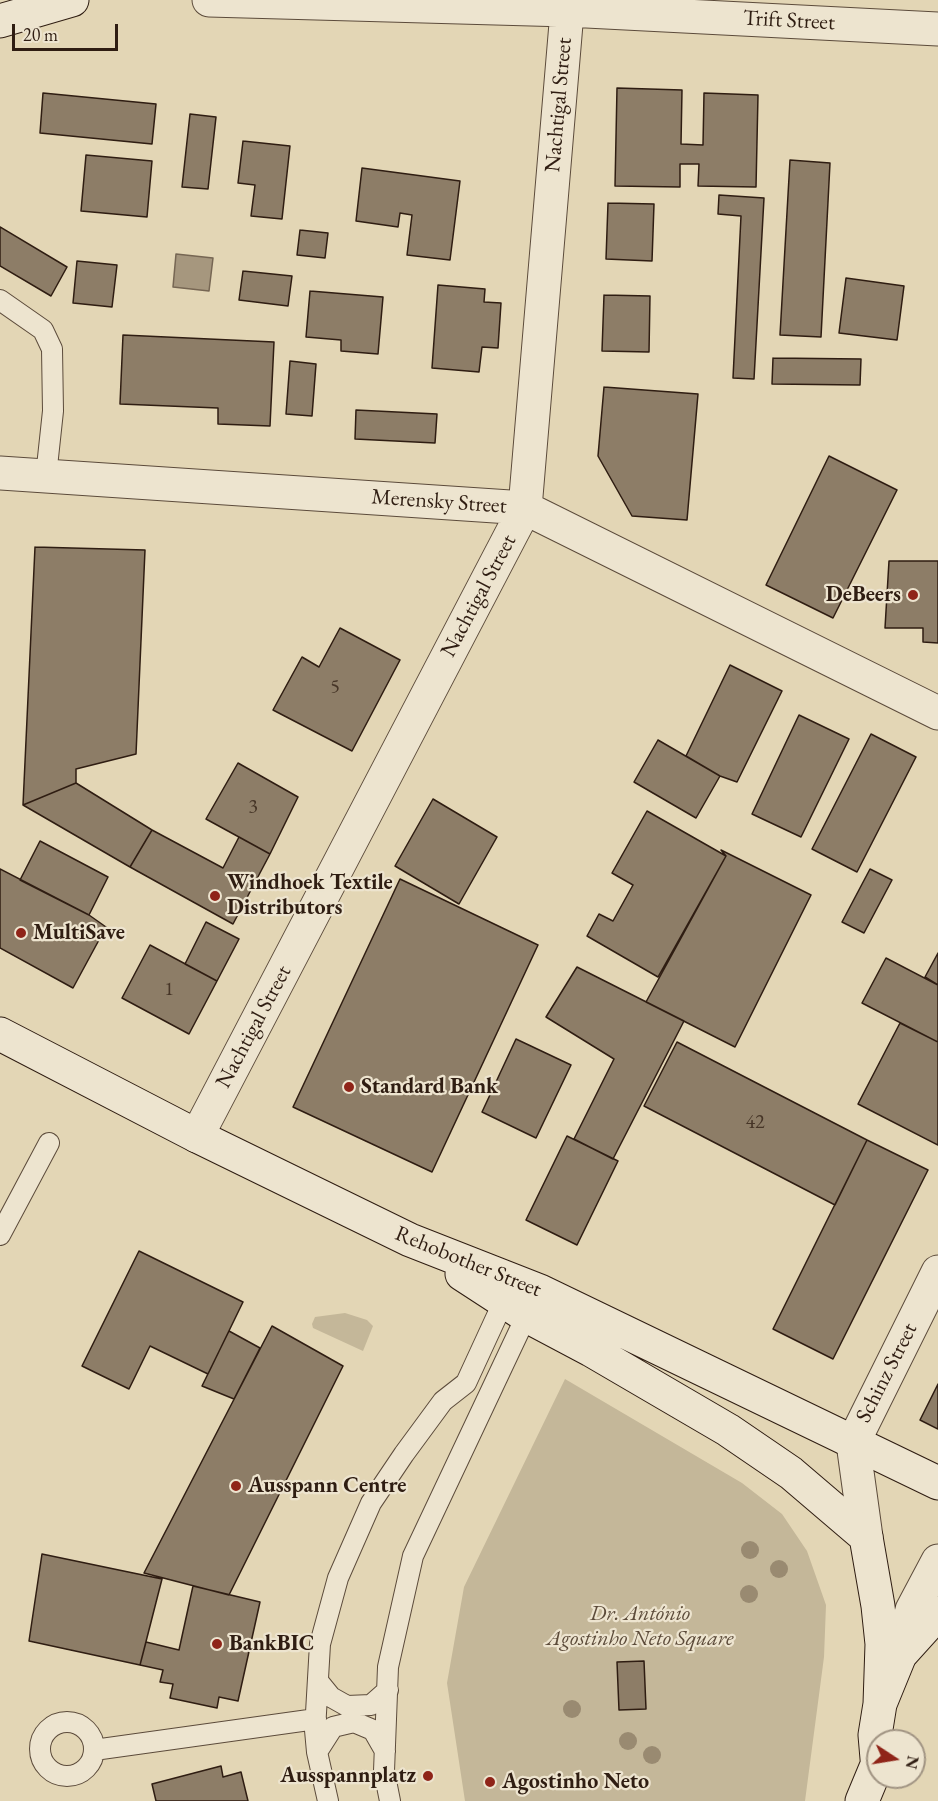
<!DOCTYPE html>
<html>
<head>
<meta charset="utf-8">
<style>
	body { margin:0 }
	#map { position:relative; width:938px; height:1801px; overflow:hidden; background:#e3d6b5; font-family:"EB Garamond",serif }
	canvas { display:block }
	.north { position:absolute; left:866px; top:1729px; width:60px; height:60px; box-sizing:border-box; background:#ede4cf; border:2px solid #a19483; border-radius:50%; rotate:102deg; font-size:16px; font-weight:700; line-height:24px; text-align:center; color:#2f1d12 }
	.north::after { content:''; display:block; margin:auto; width:21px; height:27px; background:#8f2418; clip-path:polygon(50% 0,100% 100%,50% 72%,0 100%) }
	.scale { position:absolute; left:12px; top:24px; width:106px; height:27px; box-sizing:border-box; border:3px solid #2f1d12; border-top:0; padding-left:8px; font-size:18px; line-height:21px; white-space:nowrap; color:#2f1d12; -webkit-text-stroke:4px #ede4cf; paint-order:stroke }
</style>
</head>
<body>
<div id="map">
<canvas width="938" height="1801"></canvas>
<div class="north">N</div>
<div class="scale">20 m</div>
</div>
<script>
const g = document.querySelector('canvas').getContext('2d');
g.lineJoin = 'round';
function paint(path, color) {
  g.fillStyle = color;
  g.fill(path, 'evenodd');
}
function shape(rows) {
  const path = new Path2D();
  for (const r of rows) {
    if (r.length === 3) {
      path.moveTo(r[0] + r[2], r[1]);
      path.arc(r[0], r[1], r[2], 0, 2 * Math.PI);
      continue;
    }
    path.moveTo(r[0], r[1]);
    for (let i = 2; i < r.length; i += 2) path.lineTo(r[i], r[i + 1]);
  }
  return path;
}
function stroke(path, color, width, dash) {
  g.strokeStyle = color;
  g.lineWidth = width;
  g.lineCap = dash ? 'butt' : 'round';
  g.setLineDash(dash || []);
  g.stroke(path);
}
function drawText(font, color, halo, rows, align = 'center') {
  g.font = font + ' "EB Garamond",serif';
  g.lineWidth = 4.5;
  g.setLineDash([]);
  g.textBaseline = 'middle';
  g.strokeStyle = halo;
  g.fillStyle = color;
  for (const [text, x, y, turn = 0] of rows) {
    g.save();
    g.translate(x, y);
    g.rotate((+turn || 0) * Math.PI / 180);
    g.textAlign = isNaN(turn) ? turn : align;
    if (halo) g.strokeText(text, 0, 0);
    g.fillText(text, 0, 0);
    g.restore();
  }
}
paint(shape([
	[345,1313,367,1320,373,1326,363,1351,313,1328,312,1324,315,1317],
	[565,1379,742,1483,782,1514,807,1551,826,1605,824,1657,805,1801,465,1801,447,1683,464,1587]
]), '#c4b799');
const water = shape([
	[176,254,213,258,209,291,173,287,176,254]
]);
paint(water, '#a6977e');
stroke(water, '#766653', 1.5);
const building = shape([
	[617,88,682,90,681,144,703,145,704,93,758,95,756,187,698,186,699,164,680,164,680,187,615,186,617,88],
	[43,93,156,104,152,144,40,133,43,93],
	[190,114,216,117,208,189,182,187,190,114],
	[243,141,290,146,282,219,251,216,255,185,238,183,243,141],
	[86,155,152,161,147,217,81,211,86,155],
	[790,160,830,163,821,337,780,335,790,160],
	[362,168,460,181,450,260,407,255,412,215,400,213,398,227,356,221,362,168],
	[719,195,764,198,754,379,733,378,741,216,718,214,719,195],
	[608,203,654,204,652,261,606,259,608,203],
	[0,227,67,267,51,296,0,266,0,227],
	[300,230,328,233,325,258,297,255,300,230],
	[77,261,117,265,112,307,73,303,77,261],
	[243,271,292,276,288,306,239,300,243,271],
	[846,278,904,286,897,340,839,333,846,278],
	[438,285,485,289,484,302,501,303,498,348,482,347,479,372,432,368,438,285],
	[310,291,383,297,378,354,341,351,341,340,306,337,310,291],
	[604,295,650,296,649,352,602,351,604,295],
	[123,335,274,342,270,426,218,424,218,408,120,404,123,335],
	[773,358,861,359,860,385,772,384,773,358],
	[290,361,316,364,312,416,286,414,290,361],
	[604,387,698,394,687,520,632,516,598,456,604,387],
	[356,410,437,414,435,443,355,439,356,410],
	[829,456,897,490,833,618,766,585,829,456],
	[35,547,145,550,136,754,76,769,76,783,23,805,35,547],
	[889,561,938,561,938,643,923,642,923,628,885,628,889,561],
	[340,628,400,660,352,751,273,710,302,657,319,667,340,628],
	[730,665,782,691,737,782,720,776,686,756,730,665],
	[799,715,849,739,801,837,752,814,799,715],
	[871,734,916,757,857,872,812,849,871,734],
	[658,740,720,776,696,818,634,782,658,740],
	[238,763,298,797,270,854,206,819,238,763],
	[76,783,152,830,130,867,23,805,76,783],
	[433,799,497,837,459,904,395,866,433,799],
	[647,811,726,856,658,977,587,936,599,914,613,921,633,885,612,873,647,811],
	[152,830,223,868,239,837,270,854,233,924,130,867,152,830],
	[40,841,108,877,89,915,20,880,40,841],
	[721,850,811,895,735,1047,646,1002,726,856,721,850],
	[0,869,89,915,106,927,73,988,0,948,0,869],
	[870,869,892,880,864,933,842,922,870,869],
	[400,879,538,945,432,1172,293,1107,400,879],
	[206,922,239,939,217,981,185,964,206,922],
	[150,945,217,981,189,1034,122,998,150,945],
	[938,953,938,985,925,977,938,953],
	[886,958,938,985,938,1042,862,1003,886,958],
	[577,967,684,1021,613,1159,574,1139,614,1059,546,1017,577,967],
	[900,1023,938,1042,938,1145,858,1104,900,1023],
	[516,1039,571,1065,536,1138,482,1112,516,1039],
	[677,1042,867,1140,835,1205,644,1106,677,1042],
	[567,1136,618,1161,577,1245,526,1220,567,1136],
	[867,1140,928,1170,833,1359,773,1329,867,1140],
	[139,1251,243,1302,208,1374,150,1346,129,1389,82,1366,139,1251],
	[272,1326,343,1366,229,1595,144,1573,272,1326],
	[229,1331,260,1348,234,1399,202,1386,229,1331],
	[938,1384,938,1429,920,1420,938,1384],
	[42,1554,162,1579,140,1665,29,1641,42,1554],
	[193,1586,260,1602,238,1701,219,1697,217,1708,170,1698,173,1684,160,1682,163,1670,140,1665,146,1642,179,1650,193,1586],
	[644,1661,646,1709,619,1710,617,1662,644,1661],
	[221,1766,223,1777,241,1772,248,1801,156,1801,152,1784,221,1766]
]);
paint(building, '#8d7d67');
stroke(building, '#2f1d12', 1.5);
const service = shape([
	[0,300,43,330,52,349,53,411,46,476],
	[0,1235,49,1143],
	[318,1681,331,1697,347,1706,371,1705,388,1690],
	[67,1749,27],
	[94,1750,316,1719],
	[317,1752,333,1727,354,1722,373,1730,385,1751],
	[328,1801,317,1752,315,1730,320,1644,338,1578,371,1503,404,1454,443,1401,466,1383,507,1294],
	[390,1801,384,1771,388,1667,413,1556,531,1306]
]);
const minor = shape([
	[209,0,567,10,938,29],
	[0,473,525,508,938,713],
	[197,1136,525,508,568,0],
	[866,1537,853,1443,938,1272]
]);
const tertiary = shape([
	[900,1655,912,1610,938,1561]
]);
const secondary = shape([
	[0,21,72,0],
	[0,1034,197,1136,410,1240,540,1291,938,1483],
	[462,1274,525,1315,591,1350,728,1430,791,1473,866,1537,878,1606,882,1644,880,1704],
	[878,1770,875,1735,880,1704,900,1655,938,1613],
	[862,1801,877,1765]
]);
stroke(service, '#5c4b3b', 22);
stroke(minor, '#5c4b3b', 35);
stroke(tertiary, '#5c4b3b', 35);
stroke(secondary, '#2f1d12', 35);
stroke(service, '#ede4cf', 20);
stroke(minor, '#ede4cf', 33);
stroke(tertiary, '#ede4cf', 33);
stroke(secondary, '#ede4cf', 33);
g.fillStyle = '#998a71';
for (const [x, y] of [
	[750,1550],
	[779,1569],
	[749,1594],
	[572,1709],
	[628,1741],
	[652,1755]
]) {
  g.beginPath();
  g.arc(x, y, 9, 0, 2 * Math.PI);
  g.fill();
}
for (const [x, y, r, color] of [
	[913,595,6,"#8f2418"],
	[215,896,6,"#8f2418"],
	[21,933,6,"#8f2418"],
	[349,1087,6,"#8f2418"],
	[236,1486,6,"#8f2418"],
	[217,1644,6,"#8f2418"],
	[428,1776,6,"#8f2418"],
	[490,1782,6,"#8f2418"]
]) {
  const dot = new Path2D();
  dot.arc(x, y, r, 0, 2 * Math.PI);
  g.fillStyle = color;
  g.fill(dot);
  stroke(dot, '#ede4cf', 2);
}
drawText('20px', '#463527', null, [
	["5",335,688],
	["3",253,808],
	["1",169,990],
	["42",755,1123]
]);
drawText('22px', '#2f1d12', '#ede4cf', [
	["Trift Street",789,21,3],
	["Nachtigal Street",559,105,-85],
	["Merensky Street",439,502,4],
	["Nachtigal Street",479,596,-62],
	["Nachtigal Street",254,1027,-62],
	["Rehobother Street",468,1262,22],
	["Schinz Street",887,1373,-63]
]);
drawText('bold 22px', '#2f1d12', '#ede4cf', [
	["DeBeers",901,595,"right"],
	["Windhoek Textile",227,883],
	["Distributors",227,908],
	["MultiSave",33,933],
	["Standard Bank",361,1087],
	["Ausspann Centre",248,1486],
	["BankBIC",229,1644],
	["Ausspannplatz",416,1776,"right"],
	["Agostinho Neto",502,1782]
], 'left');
drawText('italic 22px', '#5c4b3a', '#ede4cf', [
	["Dr. António",640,1614],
	["Agostinho Neto Square",640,1639]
]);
</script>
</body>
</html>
